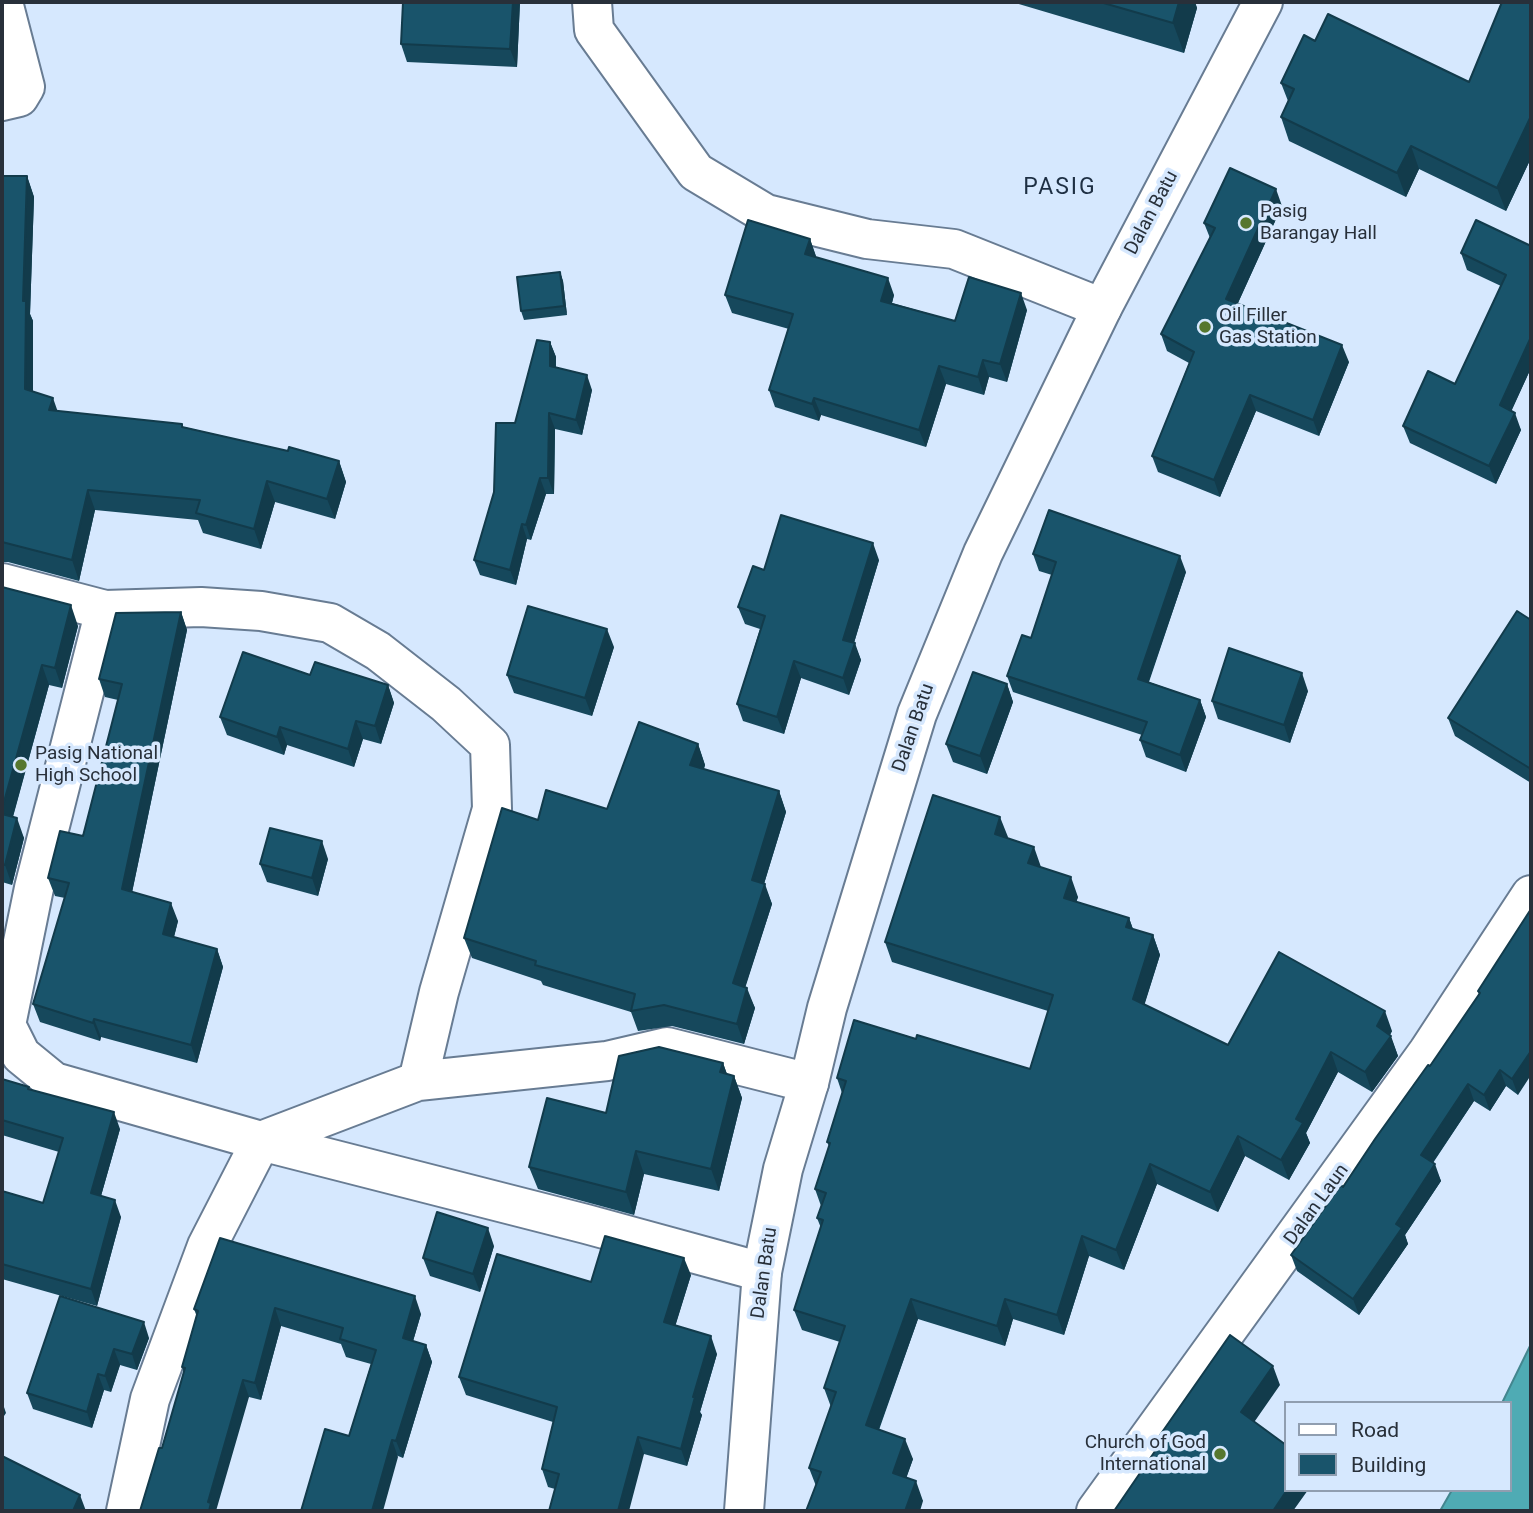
<!DOCTYPE html>
<html>
<head>
<meta charset="utf-8">
<style>
	body { margin:0 }
	#map { position:relative; width:1533px; height:1513px; overflow:hidden; background:#d6e8fe; font-family:Roboto,sans-serif }
	canvas { display:block }
	.frame { position:absolute; inset:0; border:4px solid #28303a; pointer-events:none }
	.legend { position:absolute; left:1284px; top:1401px; width:228px; height:91px; box-sizing:border-box; background:#d6e8fe; border:2px solid #909eb0; margin:0; padding:9px 12px; list-style:none; font-size:21px; color:#28303a }
	.legend li { display:flex; align-items:center; gap:14px; height:35px }
	.legend b { width:35px; border:2px solid #909eb0 }
</style>
</head>
<body>
<div id="map">
<canvas width="1533" height="1513"></canvas>
<div class="frame"></div>
<ul class="legend">
<li><b style="height:9px;background:#fff"></b>Road</li>
<li><b style="height:19px;background:#19546b"></b>Building</li>
</ul>
</div>
<script>
const g = document.querySelector('canvas').getContext('2d');
g.lineJoin = 'round';
function paint(path, color) {
  g.fillStyle = color;
  g.fill(path, 'evenodd');
}
function shape(rows) {
  const path = new Path2D();
  for (const r of rows) {
    path.moveTo(r[0], r[1]);
    for (let i = 2; i < r.length; i += 2) path.lineTo(r[i], r[i + 1]);
  }
  return path;
}
function stroke(path, color, width, dash) {
  g.strokeStyle = color;
  g.lineWidth = width;
  g.lineCap = dash ? 'butt' : 'round';
  g.setLineDash(dash || []);
  g.stroke(path);
}
function drawText(font, color, halo, rows, align = 'center') {
  g.font = font + ' Roboto,sans-serif';
  g.lineWidth = 7;
  g.setLineDash([]);
  g.textBaseline = 'middle';
  g.strokeStyle = halo;
  g.fillStyle = color;
  for (const [text, x, y, turn = 0] of rows) {
    g.save();
    g.translate(x, y);
    g.rotate((+turn || 0) * Math.PI / 180);
    g.textAlign = isNaN(turn) ? turn : align;
    if (halo) g.strokeText(text, 0, 0);
    g.fillText(text, 0, 0);
    g.restore();
  }
}
const water = shape([
	[1531,1344,1531,1511,1440,1511,1452,1490,1510,1490,1510,1403,1502,1403,1531,1344]
]);
paint(water, '#4fabb4');
stroke(water, '#43868f', 2);
const minor = shape([
	[592,2,594,30,696,172,766,214,867,239,954,249,1102,308],
	[2,101,19,97,25,87,3,2],
	[2,583,105,610,34,888,6,1025,21,1055,54,1082,261,1141,586,1224,762,1272],
	[105,610,201,607,261,611,330,623,378,651,446,704,490,745,492,809,439,992,418,1081],
	[126,1511,150,1399,207,1246,261,1141,418,1081,607,1061,667,1047,809,1083],
	[1096,1511,1428,1052,1531,895]
]);
const major = shape([
	[744,1511,762,1272,783,1169,809,1083,827,1008,917,714,983,553,1102,308,1263,2]
]);
stroke(minor, '#687c93', 42);
stroke(major, '#687c93', 42);
stroke(minor, '#fff', 38);
stroke(major, '#fff', 38);
paint(shape([
	[520,2,517,67,407,62,401,44],
	[1012,2,1195,2,1197,8,1184,53],
	[1531,2,1531,158,1506,211,1419,169,1406,197,1289,141,1281,117,1288,101,1281,83,1315,41,1469,82],
	[2,176,27,176,34,197,30,314,33,321,33,392,57,411,184,427,288,451,339,461,346,482,335,519,275,502,261,549,203,533,198,520,95,510,79,581,8,562,2,562],
	[1282,206,1238,303,1349,362,1319,436,1256,411,1220,497,1158,472,1152,456,1189,363,1167,351,1161,334,1210,238,1204,223],
	[810,239,816,257,894,295,892,303,955,321,1027,310,1007,382,989,377,984,395,946,384,926,447,821,415,819,421,775,407,769,390,789,329,732,313,725,295],
	[1531,246,1531,368,1511,411,1521,430,1496,484,1410,443,1403,426,1455,384,1501,286,1467,270,1461,253],
	[560,272,563,281,567,315,524,320,521,311],
	[550,342,556,357,556,367,592,390,582,435,555,429,554,494,546,494,531,540,527,539,516,585,480,575,474,560,515,423],
	[1033,554,1186,572,1149,682,1200,700,1206,717,1186,772,1146,757,1140,740,1142,735,1013,692,1007,676,1031,638,1052,575,1039,571],
	[879,560,854,643,861,660,849,695,801,678,784,734,743,721,737,704,760,629,745,624,738,607,764,570],
	[2,587,78,626,62,688,49,685,13,817,24,838,12,885,2,882],
	[181,612,187,630,132,892,178,921,174,937,217,949,223,967,197,1063,101,1037,100,1041,40,1022,33,1004,65,898,55,896,48,878,83,836,118,700,105,697,99,679],
	[1531,620,1531,783,1455,736,1448,718],
	[614,647,592,716,514,693,507,675],
	[310,675,388,685,394,703,381,744,363,739,354,767,287,745,284,755,227,735,220,717],
	[1007,684,1013,702,987,774,953,762,946,744],
	[1308,691,1290,743,1218,719,1212,701],
	[698,744,705,765,704,769,779,791,786,812,764,884,772,904,745,987,755,1008,744,1044,672,1026,638,1031,631,1012,543,985,541,981,472,958,464,938,538,820,607,809],
	[1008,837,1007,839,1078,897,1076,902,1129,918,1133,929,1153,935,1160,955,1144,1005,1228,1045,1392,1031,1390,1035,1398,1056,1372,1092,1338,1072,1306,1133,1310,1143,1289,1180,1245,1156,1218,1212,1157,1184,1124,1270,1089,1256,1064,1335,1013,1319,1005,1346,918,1319,879,1430,913,1459,906,1478,923,1501,816,1486,809,1468,831,1407,824,1388,840,1342,802,1330,794,1310,821,1228,817,1218,821,1206,815,1189,829,1146,827,1142,842,1093,837,1078,916,1039,1030,1069,1048,1011,892,962,885,942],
	[328,859,318,896,267,882,260,864],
	[1531,909,1518,1095,1506,1086,1490,1111,1474,1101,1433,1163,1441,1181,1405,1235,1408,1244,1359,1315,1297,1271,1291,1255,1343,1187,1430,1066,1479,995,1478,991],
	[723,1063,727,1074,734,1076,742,1098,719,1191,644,1174,634,1215,538,1189,529,1167,606,1113],
	[2,1079,120,1129,101,1196,121,1217,97,1306,2,1279,2,1191,43,1203,59,1152,2,1135],
	[220,1238,421,1314,413,1341,426,1345,432,1362,403,1458,349,1436,371,1364,346,1357,341,1344,281,1326,261,1400,249,1397,162,1448,184,1373,182,1367,197,1317,194,1309],
	[494,1246,480,1292,430,1276,423,1258],
	[691,1275,675,1326,717,1354,700,1412,702,1415,687,1466,644,1454,555,1489,548,1487,542,1469,553,1422,466,1395,459,1377,591,1282],
	[60,1296,149,1338,137,1370,120,1365,111,1392,104,1390,92,1428,33,1409,27,1393]
]), '#16485c');
paint(shape([
	[513,2,520,2,517,67,510,49],
	[1179,2,1195,2,1197,8,1184,53,1173,23],
	[1531,116,1531,158,1506,211,1497,188],
	[1411,146,1419,169,1406,197,1397,173],
	[27,176,34,197,30,314,33,321,33,410,25,389,23,301],
	[1276,189,1282,206,1232,316,1226,299],
	[810,239,816,256,812,272,805,254],
	[560,272,563,281,567,315,564,306],
	[888,278,894,295,888,318,881,301],
	[1021,293,1027,310,1007,382,1000,364],
	[1531,337,1531,368,1506,423,1500,405],
	[550,342,556,357,555,381,550,366],
	[1342,345,1349,362,1319,436,1313,420],
	[983,360,989,377,984,395,978,377],
	[939,366,946,384,926,447,919,430],
	[587,375,592,390,582,435,576,420],
	[1250,395,1256,411,1220,497,1214,480],
	[53,398,60,418,49,410],
	[814,398,821,415,819,421,812,404],
	[549,413,555,429,554,494,548,478],
	[1515,413,1521,430,1496,484,1489,466],
	[339,461,346,482,335,519,327,499],
	[540,478,546,494,531,540,526,525],
	[267,481,275,502,261,549,254,529],
	[88,490,95,510,79,581,72,560],
	[522,524,527,539,516,585,510,570],
	[873,543,879,560,850,656,843,640],
	[1180,556,1186,572,1144,695,1138,679],
	[71,605,78,626,62,688,55,668],
	[181,612,187,630,129,907,122,889],
	[607,629,614,647,592,716,585,698],
	[855,643,861,660,849,695,843,678],
	[794,661,801,678,784,734,777,717],
	[42,665,49,685,8,834,2,817,2,809],
	[1302,673,1308,691,1290,743,1284,725],
	[1007,684,1013,702,987,774,980,756],
	[388,685,394,703,381,744,375,726],
	[1200,700,1206,717,1186,772,1180,755],
	[356,721,363,739,354,767,348,749],
	[280,727,287,745,284,755,277,737],
	[698,744,705,765,698,785,690,765],
	[779,791,786,812,759,900,752,880],
	[1000,817,1008,837,1002,854,995,834],
	[17,818,24,838,12,885,5,865],
	[322,841,328,859,318,896,312,878],
	[1034,847,1041,867,1028,863],
	[1071,877,1078,897,1071,918,1064,898],
	[765,884,772,904,740,1004,733,983],
	[171,903,178,921,170,952,163,934],
	[1129,918,1136,938,1126,927],
	[1153,935,1160,955,1140,1019,1133,999],
	[217,949,223,967,197,1063,191,1045],
	[747,988,755,1008,744,1044,737,1024],
	[1385,1011,1392,1031,1386,1042,1391,1036,1398,1056,1372,1092,1365,1072,1377,1026],
	[94,1019,101,1037,100,1041,93,1023],
	[1531,1051,1531,1075,1518,1095,1512,1079],
	[1331,1052,1338,1072,1306,1133,1310,1143,1289,1180,1281,1160,1296,1119],
	[723,1063,731,1086,734,1076,742,1098,719,1191,711,1169,720,1072],
	[1500,1070,1506,1086,1490,1111,1484,1095],
	[1468,1084,1474,1101,1427,1171,1421,1155],
	[114,1112,120,1129,97,1210,91,1193],
	[1238,1136,1245,1156,1218,1212,1210,1192],
	[636,1151,644,1174,634,1215,626,1192],
	[1150,1164,1157,1184,1124,1270,1116,1250],
	[1435,1164,1441,1181,1405,1235,1408,1244,1359,1315,1353,1299,1396,1224],
	[115,1200,121,1217,97,1306,91,1289],
	[488,1228,494,1246,480,1292,473,1274],
	[1082,1236,1089,1256,1064,1335,1057,1315],
	[684,1258,691,1275,671,1340,664,1322],
	[415,1296,421,1314,409,1355,403,1338],
	[911,1299,918,1319,873,1445,866,1425],
	[1005,1299,1013,1319,1005,1346,997,1326],
	[275,1308,281,1326,261,1400,255,1383],
	[144,1322,149,1338,137,1370,132,1354],
	[711,1336,717,1354,700,1412,702,1415,687,1466,681,1449,693,1397],
	[426,1345,432,1362,403,1458,396,1441],
	[114,1349,120,1365,111,1392,105,1376],
	[1273,1366,1280,1385,1248,1431,1241,1412],
	[98,1374,104,1390,92,1428,87,1412],
	[243,1380,249,1397,216,1511,209,1511,208,1502],
	[2,1401,6,1413,2,1419],
	[638,1437,644,1454,629,1511,618,1511],
	[905,1439,913,1459,901,1493,893,1473],
	[392,1440,398,1457,383,1511,372,1511],
	[916,1481,923,1501,920,1511,905,1511],
	[1287,1490,1308,1490,1293,1511,1273,1511],
	[80,1495,86,1511,73,1511]
]), '#123b4b');
const building = shape([
	[403,2,513,2,510,49,401,44,403,2],
	[1100,2,1179,2,1173,23,1100,2],
	[1502,2,1531,2,1531,116,1497,188,1411,146,1397,173,1281,117,1294,89,1281,83,1304,35,1315,41,1328,14,1469,82,1502,2],
	[1230,168,1276,189,1226,299,1342,345,1313,420,1250,395,1214,480,1152,456,1194,352,1161,334,1215,228,1204,223,1230,168],
	[2,176,27,176,23,301,26,301,25,389,53,398,49,410,182,424,182,427,288,451,289,447,339,461,327,499,267,481,254,529,196,513,200,500,88,490,72,560,2,542,2,176],
	[748,220,810,239,805,254,888,278,881,301,955,321,969,277,1021,293,1000,364,983,360,978,377,939,366,919,430,814,398,812,404,769,390,793,314,725,295,748,220],
	[1476,220,1531,246,1531,337,1500,405,1515,413,1489,466,1403,426,1428,371,1455,384,1506,275,1461,253,1476,220],
	[560,272,564,306,521,311,517,277,560,272],
	[537,340,550,342,550,366,587,375,576,420,549,413,548,478,540,478,526,525,522,524,510,570,474,560,494,492,496,423,515,423,537,340],
	[1049,510,1180,556,1138,679,1200,700,1180,755,1140,740,1147,722,1007,676,1022,635,1031,638,1056,562,1033,554,1049,510],
	[781,515,873,543,843,640,855,643,843,678,794,661,777,717,737,704,765,616,738,607,753,566,764,570,781,515],
	[2,587,71,605,55,668,42,665,2,809,2,587],
	[528,606,607,629,585,698,507,675,528,606],
	[1517,611,1531,620,1531,769,1448,718,1517,611],
	[181,612,122,889,171,903,163,934,217,949,191,1045,94,1019,93,1023,33,1004,69,883,48,878,60,831,83,836,122,684,99,679,116,613,181,612],
	[1229,648,1302,673,1284,725,1212,701,1229,648],
	[243,652,310,675,315,662,388,685,375,726,356,721,348,749,280,727,277,737,220,717,243,652],
	[973,672,1007,684,980,756,946,744,973,672],
	[639,722,698,744,690,765,779,791,752,880,765,884,733,983,747,988,737,1024,664,1005,631,1011,635,994,535,965,536,961,464,938,502,808,538,820,546,790,607,809,639,722],
	[933,795,1000,817,995,834,1034,847,1028,863,1071,877,1064,898,1129,918,1126,927,1153,935,1133,999,1228,1045,1279,952,1385,1011,1377,1026,1391,1036,1365,1072,1331,1052,1296,1119,1303,1123,1281,1160,1238,1136,1210,1192,1150,1164,1116,1250,1082,1236,1057,1315,1005,1299,997,1326,911,1299,866,1425,905,1439,893,1473,916,1481,905,1511,806,1511,821,1472,809,1468,836,1392,824,1388,845,1326,794,1310,823,1220,817,1218,826,1193,815,1189,830,1143,827,1142,846,1081,837,1078,854,1020,916,1039,917,1035,1030,1069,1053,995,885,942,933,795],
	[2,814,17,818,5,865,2,864,2,814],
	[270,828,322,841,312,878,260,864,270,828],
	[1531,909,1531,1051,1512,1079,1500,1070,1484,1095,1468,1084,1421,1155,1435,1164,1396,1224,1402,1228,1353,1299,1291,1255,1341,1185,1343,1187,1375,1139,1428,1065,1430,1066,1480,993,1478,991,1531,909],
	[659,1047,723,1063,720,1072,734,1076,711,1169,636,1151,626,1192,529,1167,547,1098,606,1113,619,1056,659,1047],
	[2,1079,29,1087,28,1089,114,1112,91,1193,115,1200,91,1289,2,1264,2,1191,43,1203,63,1138,2,1120,2,1079],
	[437,1212,488,1228,473,1274,423,1258,437,1212],
	[605,1236,684,1258,664,1322,711,1336,693,1397,695,1397,681,1449,638,1437,618,1511,549,1511,559,1474,542,1469,557,1407,459,1377,497,1254,591,1282,605,1236],
	[220,1238,415,1296,403,1338,426,1345,396,1441,392,1440,372,1511,301,1511,325,1429,349,1436,376,1350,340,1339,343,1328,275,1308,255,1383,243,1380,208,1502,211,1503,209,1511,140,1511,159,1448,162,1448,185,1368,182,1367,198,1311,194,1309,220,1238],
	[60,1296,144,1322,132,1354,114,1349,105,1376,98,1374,87,1412,27,1393,60,1296],
	[1230,1335,1273,1366,1241,1412,1286,1445,1286,1490,1287,1490,1273,1511,1114,1511,1162,1441,1158,1438,1230,1335],
	[2,1456,80,1495,73,1511,2,1511,2,1456]
]);
paint(building, '#19546b');
stroke(building, '#123b4b', 2);
for (const [x, y, r, color] of [
	[1246,223,7,"#56772e"],
	[1205,327,7,"#56772e"],
	[21,765,7,"#56772e"],
	[1220,1454,7,"#56772e"]
]) {
  const dot = new Path2D();
  dot.arc(x, y, r, 0, 2 * Math.PI);
  g.fillStyle = color;
  g.fill(dot);
  stroke(dot, '#d6e8fe', 2.5);
}
drawText('19px', '#28303a', '#d6e8fe', [
	["Pasig",1260,212],
	["Barangay Hall",1260,234],
	["Oil Filler",1219,316],
	["Gas Station",1219,338],
	["Pasig National",35,754],
	["High School",35,776],
	["Church of God",1206,1443,"right"],
	["International",1206,1465,"right"]
], 'left');
drawText('19px', '#28303a', '#d6e8fe', [
	["Dalan Batu",1152,213,-62],
	["Dalan Batu",914,728,-71],
	["Dalan Laun",1317,1205,-54],
	["Dalan Batu",765,1273,-82]
]);
g.letterSpacing = '2px';
drawText('23px', '#1e2f43', '#d6e8fe', [
	["PASIG",1060,188]
]);
g.letterSpacing = '0px';
</script>
</body>
</html>
